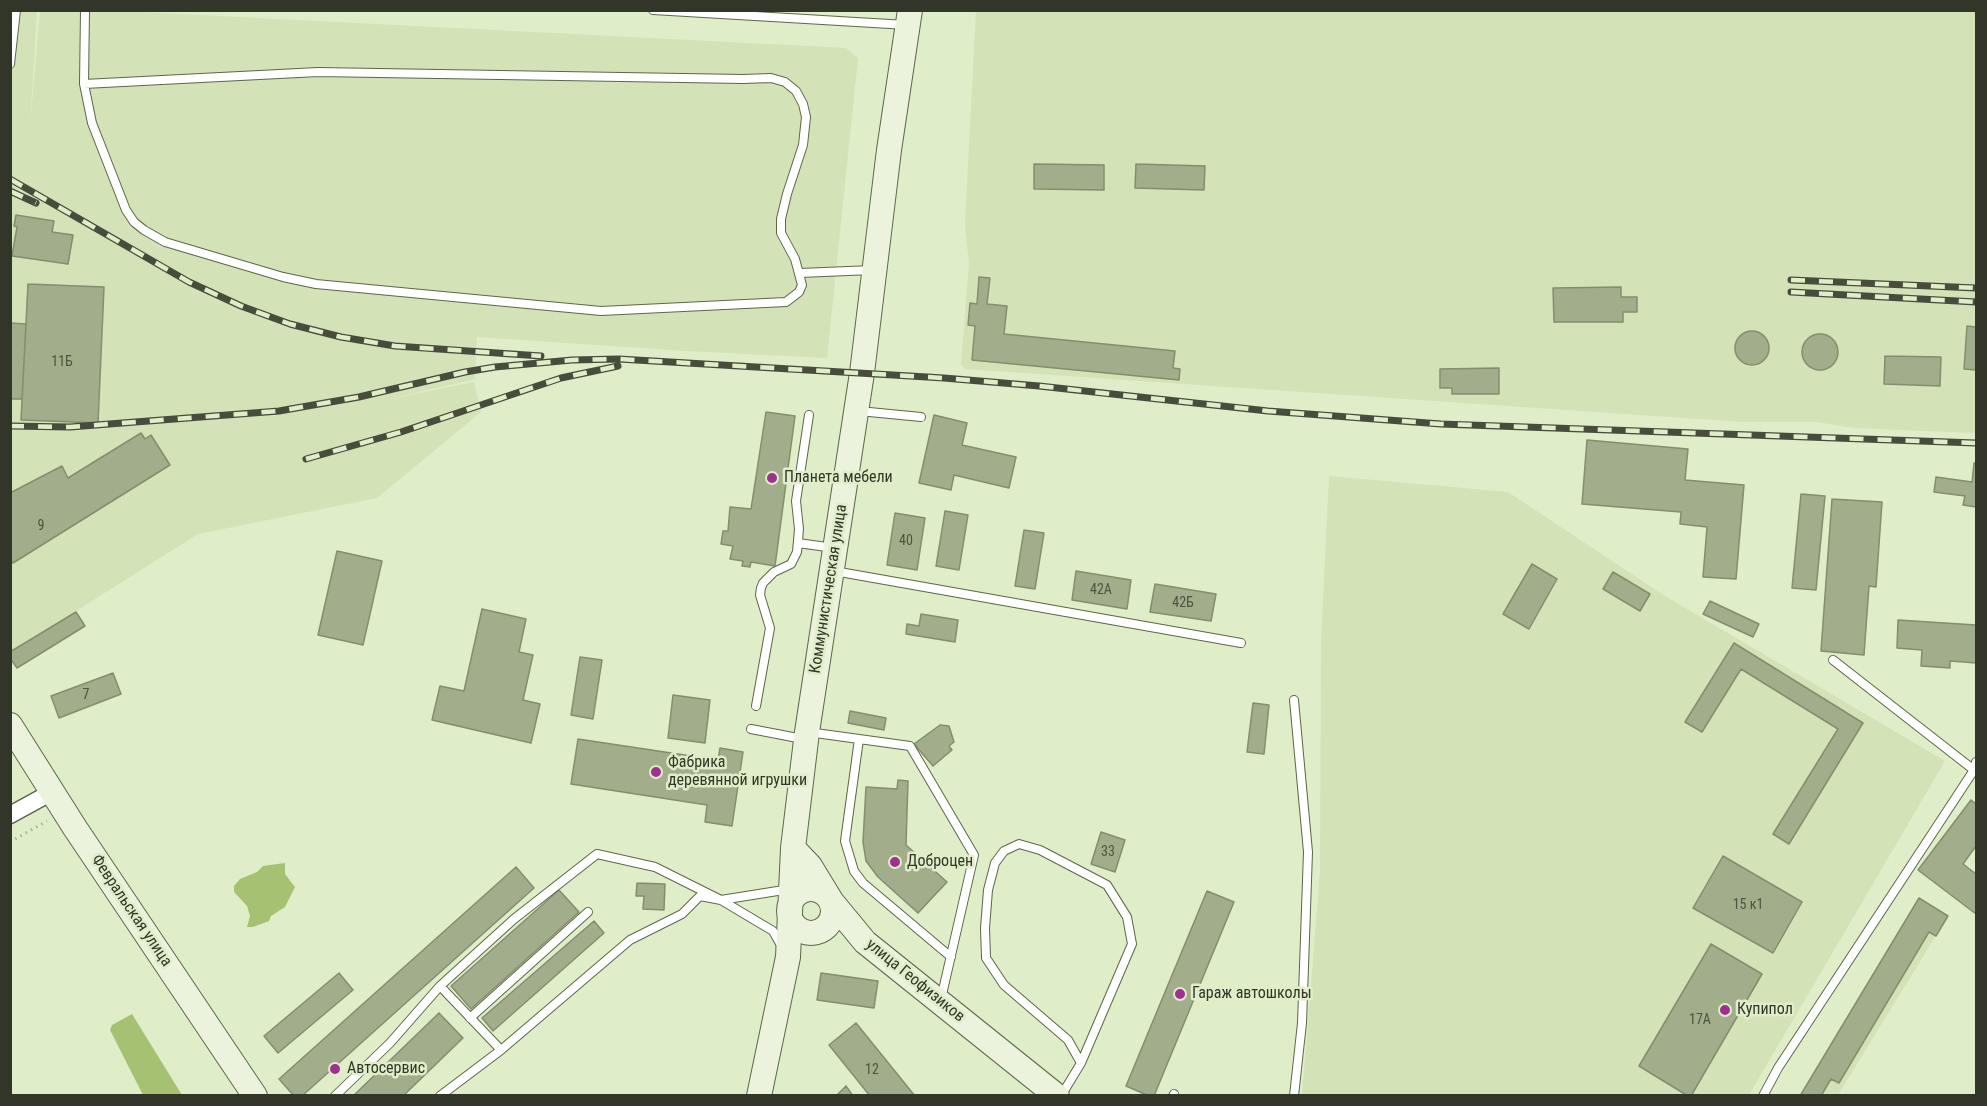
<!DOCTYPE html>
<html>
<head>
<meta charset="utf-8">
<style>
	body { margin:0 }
	#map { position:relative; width:1987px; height:1106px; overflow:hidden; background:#dfedc9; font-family:"Roboto Condensed",sans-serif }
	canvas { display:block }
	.frame { position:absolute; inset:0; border:12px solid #313628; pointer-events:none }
</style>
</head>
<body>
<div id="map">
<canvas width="1987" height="1106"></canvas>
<div class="frame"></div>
</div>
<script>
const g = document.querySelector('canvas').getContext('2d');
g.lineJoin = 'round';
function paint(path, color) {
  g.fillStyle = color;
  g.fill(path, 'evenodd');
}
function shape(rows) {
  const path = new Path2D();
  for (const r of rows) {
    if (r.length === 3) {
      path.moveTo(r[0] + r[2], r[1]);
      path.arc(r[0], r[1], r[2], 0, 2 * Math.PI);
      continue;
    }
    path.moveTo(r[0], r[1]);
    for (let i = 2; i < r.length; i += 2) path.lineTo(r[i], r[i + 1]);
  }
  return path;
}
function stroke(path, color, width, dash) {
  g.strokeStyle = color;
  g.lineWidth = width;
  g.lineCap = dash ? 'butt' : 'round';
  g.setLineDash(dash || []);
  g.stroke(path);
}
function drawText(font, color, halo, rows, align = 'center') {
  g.font = font + ' "Roboto Condensed",sans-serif';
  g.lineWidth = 5;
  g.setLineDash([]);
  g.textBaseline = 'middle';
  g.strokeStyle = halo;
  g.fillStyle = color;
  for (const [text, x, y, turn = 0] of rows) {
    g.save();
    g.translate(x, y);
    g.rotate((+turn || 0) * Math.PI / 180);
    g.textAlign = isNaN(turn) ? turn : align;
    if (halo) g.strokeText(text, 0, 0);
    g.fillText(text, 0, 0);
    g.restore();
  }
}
paint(shape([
	[11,11,37,11,30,126,40,11,121,11,846,48,858,58,827,358,687,351,477,337,475,379,385,400,474,382,481,412,377,498,198,534,11,652],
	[976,11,1976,11,1976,433,1854,428,1817,422,1743,422,965,369,961,364,969,264,965,223],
	[1329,476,1508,492,1665,596,1945,761,1749,1095,1302,1096,1320,872,1321,642],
	[1919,898,1948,916,1838,1095,1800,1096]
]), '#d3e2b7');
paint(shape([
	[285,863,285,874,295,887,285,907,271,916,269,921,253,927,247,927,250,916,247,906,234,892,234,886,240,879,257,872,263,866],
	[132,1014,182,1095,143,1095,110,1030,112,1025]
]), '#a7c173');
const building = shape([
	[1034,164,1104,165,1104,190,1034,189,1034,164],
	[1136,164,1205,166,1204,190,1135,188,1136,164],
	[16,215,54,221,52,232,73,235,68,264,12,256,17,227,14,226,16,215],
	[979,277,990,278,987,304,1007,306,1004,334,1175,351,1173,368,1180,369,1179,380,972,360,975,326,968,325,970,303,977,304,979,277],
	[28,284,104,287,98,423,21,420,28,284],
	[1621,287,1621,297,1637,297,1637,312,1623,312,1623,322,1554,322,1553,288,1621,287],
	[10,323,26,324,22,399,10,399,10,323],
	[1967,326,1976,327,1976,370,1964,369,1967,326],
	[1752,348,17],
	[1820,352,18],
	[1885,356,1941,357,1940,386,1884,384,1885,356],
	[1499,368,1499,394,1452,394,1452,388,1440,388,1440,369,1499,368],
	[766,412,795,416,775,566,751,562,750,567,742,566,743,561,730,559,733,546,721,544,723,531,728,531,730,507,751,509,766,412],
	[934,415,967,423,962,445,1016,457,1009,488,954,475,951,490,919,483,934,415],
	[141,433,145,439,151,435,170,465,13,563,10,559,10,493,62,466,68,478,141,433],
	[1587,440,1688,449,1685,480,1744,485,1736,579,1703,577,1707,527,1680,524,1681,512,1582,504,1587,440],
	[1974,463,1976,463,1976,507,1963,505,1965,496,1934,492,1936,477,1972,482,1974,463],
	[1801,494,1825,496,1816,590,1792,588,1801,494],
	[1832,499,1882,502,1876,587,1869,586,1864,655,1821,651,1832,499],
	[945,511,968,515,959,570,936,566,945,511],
	[895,513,925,518,917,570,887,565,895,513],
	[1024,530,1044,533,1035,589,1015,586,1024,530],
	[337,551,382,561,363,645,318,635,337,551],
	[1532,564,1557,579,1529,629,1503,614,1532,564],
	[1076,571,1131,580,1127,609,1072,600,1076,571],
	[1613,572,1650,594,1640,611,1603,589,1613,572],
	[1155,584,1216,594,1211,621,1150,612,1155,584],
	[1710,601,1759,624,1753,637,1703,614,1710,601],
	[482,609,526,619,519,652,533,655,523,700,540,704,531,743,432,720,440,686,464,691,482,609],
	[76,612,85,626,17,668,10,658,10,652,76,612],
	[921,614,958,620,955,642,906,634,907,624,919,626,921,614],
	[1898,620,1976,625,1976,663,1950,661,1950,668,1921,666,1922,650,1897,648,1898,620],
	[1734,643,1863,723,1789,844,1773,834,1838,729,1741,669,1702,732,1685,722,1734,643],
	[580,657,602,660,593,719,571,715,580,657],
	[113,673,121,694,59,718,51,696,113,673],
	[673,695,710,700,705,743,668,738,673,695],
	[1253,703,1269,705,1264,754,1247,752,1253,703],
	[850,711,886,718,884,730,848,723,850,711],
	[940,725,949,726,954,742,949,746,952,750,933,766,914,744,940,725],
	[578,739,718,760,720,748,743,752,732,826,705,822,707,805,571,784,578,739],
	[898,780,908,781,906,845,947,882,918,913,878,877,866,861,863,842,866,787,897,789,898,780],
	[1971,800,1976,804,1976,846,1963,864,1976,874,1976,914,1918,870,1971,800],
	[1101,832,1125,840,1115,872,1091,864,1101,832],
	[1723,856,1802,902,1773,953,1693,908,1723,856],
	[516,867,534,888,302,1096,294,1096,279,1079,516,867],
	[637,883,665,884,664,910,643,909,644,896,636,896,637,883],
	[559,890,579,912,471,1009,451,986,559,890],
	[1207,891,1234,902,1154,1096,1149,1096,1126,1086,1207,891],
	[1919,898,1948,916,1936,936,1929,932,1839,1083,1831,1079,1821,1096,1800,1096,1919,898],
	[594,921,604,933,493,1031,482,1018,594,921],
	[1711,944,1762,974,1691,1096,1688,1096,1639,1066,1711,944],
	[339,973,353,990,278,1053,264,1036,339,973],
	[821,973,878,981,874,1008,817,1000,821,973],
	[439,1013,463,1038,403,1096,353,1096,439,1013],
	[856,1023,915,1096,870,1096,829,1045,856,1023],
	[846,1086,853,1096,836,1096,846,1086]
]);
paint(building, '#a1ad8b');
stroke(building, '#828e6d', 1.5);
const lane = shape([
	[653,10,907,25],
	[10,64,16,10],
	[84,84,318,72,743,79,771,78,785,82,796,91,803,104,806,117,803,145,787,194,781,219,781,233,795,259,802,285,799,292,786,302,601,311,316,284,283,277,165,242,144,230,134,222,126,210,92,123,84,84,85,10],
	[800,273,872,270],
	[859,411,921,417],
	[798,543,834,548],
	[834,571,1241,643],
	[1833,660,1974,770,1976,762],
	[1294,700,1308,852,1302,1023,1294,1096],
	[756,706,770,628,760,595,761,588,763,583,774,572,791,564,797,552,799,529,796,501,809,415],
	[751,729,803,739],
	[808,732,910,746,974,855,941,999],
	[859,739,845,841,854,871,863,883,951,957],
	[440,986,501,1050],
	[470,1018,588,912],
	[335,1096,390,1043,440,986,514,919,597,854,655,867,721,900,773,931,782,947],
	[440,1096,501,1050,630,940,682,914,700,896,721,900,790,889],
	[1061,1096,1081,1063,1132,944,1127,917,1107,885,1040,850,1019,844,1004,851,995,863,988,890,985,928,986,958,1004,985,1068,1040,1081,1063],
	[1173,1096,1174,1094],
	[1763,1096,1778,1068,1974,770,1976,770]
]);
const street = shape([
	[10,815,52,792]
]);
const secondary = shape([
	[10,725,75,828,255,1096],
	[793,848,810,866,832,902,865,942,1057,1096],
	[811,911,22],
	[759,1096,788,957,793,848,807,732,862,373,889,150,910,10]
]);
stroke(lane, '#5c6748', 10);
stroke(street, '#5c6748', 19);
stroke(secondary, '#5c6748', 26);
stroke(shape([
	[10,842,47,821]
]), '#a8b396', 3, [1.5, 4.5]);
stroke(lane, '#fff', 8);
stroke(street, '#fff', 16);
stroke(secondary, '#ebf3dc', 24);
const rail = shape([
	[10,179,189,282,241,306,290,324,341,337,395,346,541,356],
	[10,191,36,203],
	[1791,280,1976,288],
	[1791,292,1976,302],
	[10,426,70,427,279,411,359,397,465,372,495,367,572,360,619,359,944,378,1039,386,1268,411,1441,424,1976,443],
	[306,459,401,432,561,378,618,366]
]);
stroke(rail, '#474d3c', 7);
stroke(rail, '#dfedc9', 4.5, [14]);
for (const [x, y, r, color] of [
	[772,478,6,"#9e3090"],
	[656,772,6,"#9e3090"],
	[895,862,6,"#9e3090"],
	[1180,994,6,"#9e3090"],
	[1725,1010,6,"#9e3090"],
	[335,1069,6,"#9e3090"]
]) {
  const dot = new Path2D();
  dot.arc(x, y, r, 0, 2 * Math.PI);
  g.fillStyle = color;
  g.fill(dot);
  stroke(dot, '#dfedc9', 2);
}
drawText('14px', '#4d5441', null, [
	["11Б",62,362],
	["9",41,526],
	["40",906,541],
	["42А",1101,590],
	["42Б",1183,603],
	["7",86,695],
	["33",1108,852],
	["15 к1",1748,905],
	["17А",1700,1020],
	["12",872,1070]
]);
drawText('16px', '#313628', '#dfedc9', [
	["Планета мебели",784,478],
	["Фабрика",668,763],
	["деревянной игрушки",668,781],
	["Доброцен",907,862],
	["Гараж автошколы",1192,994],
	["Купипол",1737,1010],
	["Автосервис",347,1069]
], 'left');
drawText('16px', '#313628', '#dfedc9', [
	["Коммунистическая улица",829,589,-81],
	["Февральская улица",131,911,56],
	["улица Геофизиков",915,981,39]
]);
</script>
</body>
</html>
